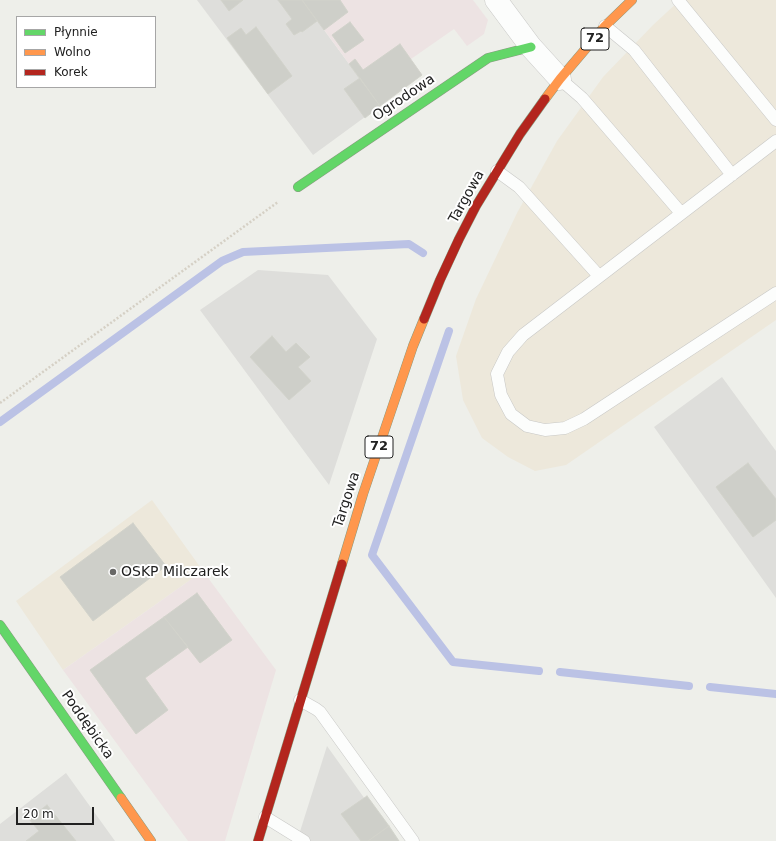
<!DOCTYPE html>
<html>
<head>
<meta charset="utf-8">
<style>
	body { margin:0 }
	#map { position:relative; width:776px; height:841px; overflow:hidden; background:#eeefea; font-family:"DejaVu Sans",sans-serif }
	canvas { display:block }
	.legend { position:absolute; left:16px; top:16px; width:140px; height:72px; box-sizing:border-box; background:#fff; border:1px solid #a6a6a6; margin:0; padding:5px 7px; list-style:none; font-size:12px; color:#212121 }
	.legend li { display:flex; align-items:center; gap:8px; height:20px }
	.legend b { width:20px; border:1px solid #a6a6a6 }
	.scale { position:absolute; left:16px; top:807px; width:78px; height:18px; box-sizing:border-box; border:2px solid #212121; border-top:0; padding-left:5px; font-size:12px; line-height:14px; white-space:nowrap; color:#212121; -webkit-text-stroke:3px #fff; paint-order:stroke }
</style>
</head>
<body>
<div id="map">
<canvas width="776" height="841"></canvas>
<ul class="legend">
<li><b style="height:5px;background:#63d668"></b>Płynnie</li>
<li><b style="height:5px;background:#ff974d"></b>Wolno</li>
<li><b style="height:5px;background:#b3261e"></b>Korek</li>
</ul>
<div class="scale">20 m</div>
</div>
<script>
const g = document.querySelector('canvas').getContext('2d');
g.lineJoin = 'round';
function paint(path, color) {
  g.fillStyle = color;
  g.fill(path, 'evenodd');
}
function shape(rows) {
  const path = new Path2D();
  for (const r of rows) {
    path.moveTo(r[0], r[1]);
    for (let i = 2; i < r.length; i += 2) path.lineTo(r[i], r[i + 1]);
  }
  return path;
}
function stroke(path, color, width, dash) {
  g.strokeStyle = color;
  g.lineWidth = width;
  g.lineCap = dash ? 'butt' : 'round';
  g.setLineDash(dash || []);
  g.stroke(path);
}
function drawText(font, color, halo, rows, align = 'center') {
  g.font = font + ' "DejaVu Sans",sans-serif';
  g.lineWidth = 4;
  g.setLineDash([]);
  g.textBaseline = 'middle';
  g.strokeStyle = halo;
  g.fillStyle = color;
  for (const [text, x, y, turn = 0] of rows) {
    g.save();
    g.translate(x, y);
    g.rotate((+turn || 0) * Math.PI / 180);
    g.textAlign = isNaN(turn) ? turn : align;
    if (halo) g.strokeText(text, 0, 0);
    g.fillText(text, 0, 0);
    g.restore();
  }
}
paint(shape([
	[197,0,302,0,380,106,313,155],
	[258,270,328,275,377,339,329,485,200,310],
	[722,377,776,451,776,598,654,427],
	[327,746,395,841,297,841],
	[66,773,115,841,0,841,0,824]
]), '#dededb');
paint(shape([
	[680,0,776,0,776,320,566,465,535,471,508,457,482,438,463,400,456,356,476,299,517,213,557,141,603,77,653,25],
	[152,500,203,571,63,670,16,601]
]), '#ede8db');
paint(shape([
	[302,0,473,0,488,20,484,34,467,46,454,29,411,59,422,75,380,106],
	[203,571,276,670,225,841,188,841,63,670]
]), '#ede3e3');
stroke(shape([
	[449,331,372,555,453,662,539,671],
	[0,422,222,261,243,252,409,244,423,253],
	[560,672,689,686],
	[710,687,776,694]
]), '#bbc2e5', 8);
const building = shape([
	[221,0,243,0,229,11,221,0],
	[278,0,302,0,317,21,302,32,301,31,294,35,286,24,292,19,278,0],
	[302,0,340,0,348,12,324,30,302,0],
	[350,22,364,40,345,53,332,35,350,22],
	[256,27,292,76,268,94,227,38,241,28,246,35,256,27],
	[400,44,422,75,380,106,349,64,355,59,363,70,400,44],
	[360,78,380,106,365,118,344,89,360,78],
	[272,336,286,352,296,343,310,357,298,367,311,381,289,400,250,357,272,336],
	[748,463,776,499,776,520,753,537,716,487,748,463],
	[133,523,166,566,93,621,60,577,133,523],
	[197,593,232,640,200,663,164,617,197,593],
	[164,617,188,647,145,678,168,710,136,734,90,670,164,617],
	[367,796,389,826,368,841,361,841,341,814,367,796],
	[47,805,76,841,26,841,39,831,29,819,47,805],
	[389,826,399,841,368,841,389,826]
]);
paint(building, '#cecfc9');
stroke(building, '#d2d3cb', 1);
const lane = shape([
	[678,0,776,120],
	[605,26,634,50,732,175],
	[560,79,582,98,681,213],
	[776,141,523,335,508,352,497,374,501,395,511,414,527,426,545,430,565,428,584,419,776,293],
	[497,171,519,187,599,276],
	[300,700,316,709,320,712,413,841],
	[265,817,304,841]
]);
const street = shape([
	[496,0,531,47,560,79]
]);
const fast = shape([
	[298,187,488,58,531,47],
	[0,625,121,798]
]);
const slow = shape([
	[545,99,560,79,605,26,632,0],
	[342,564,363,494,413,346,424,319],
	[121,798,151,841]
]);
const jam = shape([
	[424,319,440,280,459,239,476,206,520,134,545,99],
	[258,841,342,564]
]);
stroke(lane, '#c8c8c6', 13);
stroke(street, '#c8c8c6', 23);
stroke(fast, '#899b80', 10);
stroke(slow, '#899b80', 10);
stroke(jam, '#899b80', 10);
stroke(shape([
	[0,403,278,202]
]), '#d5d0c5', 2.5, [2, 2]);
stroke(lane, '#fcfdfc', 12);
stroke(street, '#fcfdfc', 22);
stroke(fast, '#63d668', 9);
stroke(slow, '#ff974d', 9);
stroke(jam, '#b3261e', 9);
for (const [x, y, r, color] of [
	[113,572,4,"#696967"]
]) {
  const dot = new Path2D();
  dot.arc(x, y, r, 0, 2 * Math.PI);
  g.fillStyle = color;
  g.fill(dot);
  stroke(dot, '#fff', 1.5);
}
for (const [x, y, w] of [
	[595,39,28],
	[379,447,28]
]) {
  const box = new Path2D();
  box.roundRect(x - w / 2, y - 11, w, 22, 3);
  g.fillStyle = '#fff';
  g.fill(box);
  stroke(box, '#212121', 1);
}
drawText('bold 13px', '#212121', null, [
	["72",595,39],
	["72",379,447]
]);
drawText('14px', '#212121', '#fff', [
	["Ogrodowa",404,98,-34],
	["Targowa",467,197,-61],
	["Targowa",347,500,-72],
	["Poddębicka",87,725,55]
]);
drawText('14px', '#212121', '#fff', [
	["OSKP Milczarek",121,572]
], 'left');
</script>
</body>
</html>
